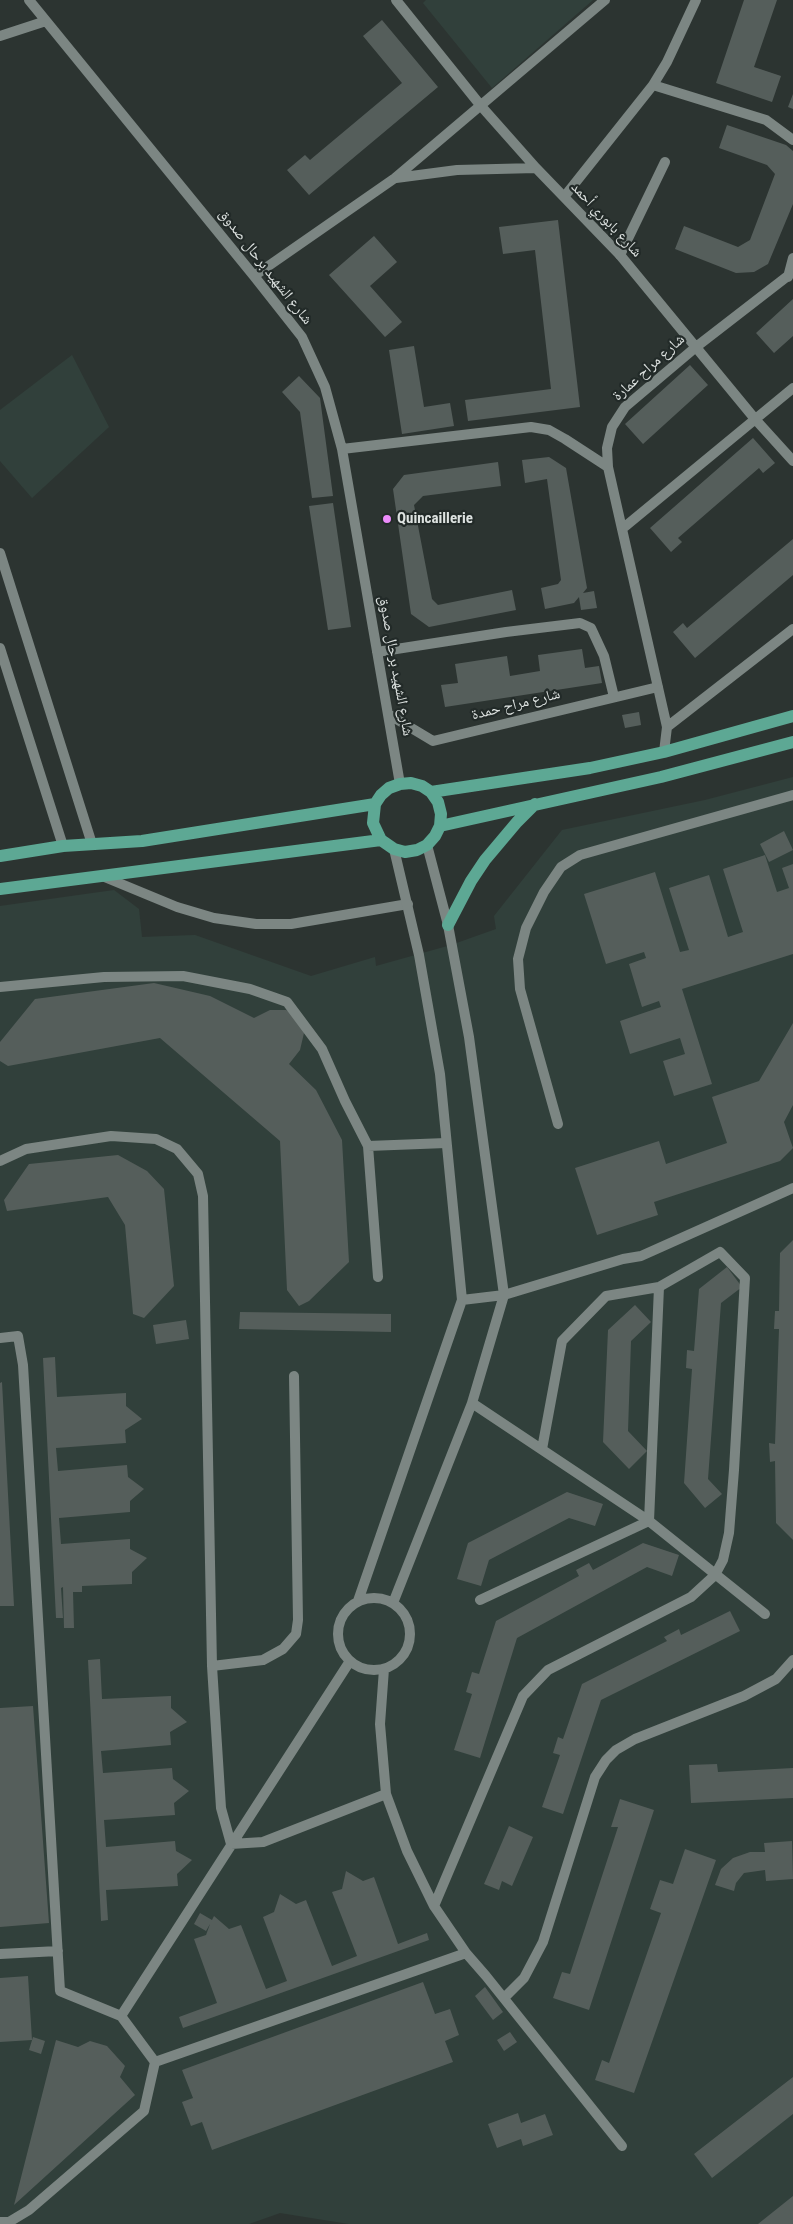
<!DOCTYPE html>
<html>
<head>
<meta charset="utf-8">
<style>
	body { margin:0 }
	canvas { display:block; background:#2c3431 }
</style>
</head>
<body>
<canvas width="793" height="2224"></canvas>
<script>
const g = document.querySelector('canvas').getContext('2d');
g.lineJoin = 'round';
function paint(path, color) {
  g.fillStyle = color;
  g.fill(path, 'evenodd');
}
function shape(rows) {
  const path = new Path2D();
  for (const r of rows) {
    if (r.length === 3) {
      path.moveTo(r[0] + r[2], r[1]);
      path.arc(r[0], r[1], r[2], 0, 2 * Math.PI);
      continue;
    }
    path.moveTo(r[0], r[1]);
    for (let i = 2; i < r.length; i += 2) path.lineTo(r[i], r[i + 1]);
  }
  return path;
}
function stroke(path, color, width, dash) {
  g.strokeStyle = color;
  g.lineWidth = width;
  g.lineCap = dash ? 'butt' : 'round';
  g.setLineDash(dash || []);
  g.stroke(path);
}
function drawText(font, color, halo, rows, align = 'center') {
  g.font = font + ' "Roboto Condensed","Noto Naskh Arabic",sans-serif';
  g.lineWidth = 4.5;
  g.setLineDash([]);
  g.textBaseline = 'middle';
  g.strokeStyle = halo;
  g.fillStyle = color;
  for (const [text, x, y, turn = 0] of rows) {
    g.save();
    g.translate(x, y);
    g.rotate((+turn || 0) * Math.PI / 180);
    g.textAlign = isNaN(turn) ? turn : align;
    if (halo) g.strokeText(text, 0, 0);
    g.fillText(text, 0, 0);
    g.restore();
  }
}
paint(shape([
	[426,0,593,0,492,88,423,3],
	[72,355,109,427,32,498,0,461,0,410],
	[793,777,793,2224,349,2224,280,2213,249,2224,0,2224,0,906,114,890,139,909,142,937,195,935,311,976,375,957,376,966,451,945,496,929,494,916,562,830,705,800]
]), '#31403b');
paint(shape([
	[744,0,777,0,754,67,781,76,772,102,716,83],
	[382,20,438,87,309,195,287,170,305,155,310,160,402,83,363,36],
	[793,94,793,109,788,107],
	[727,125,786,145,793,151,793,204,768,264,754,272,736,273,675,249,684,226,738,247,750,240,775,174,767,165,719,148],
	[558,220,580,407,468,421,465,400,551,389,535,250,503,254,499,227],
	[374,236,397,262,370,286,402,322,385,337,329,275],
	[793,299,793,336,774,353,756,333],
	[414,346,424,407,450,403,454,426,402,434,389,350],
	[690,365,708,385,643,444,625,424],
	[299,376,320,398,333,496,312,498,300,412,282,392],
	[753,438,775,463,763,473,759,468,678,538,682,542,671,552,650,528],
	[549,457,566,468,587,588,583,593,594,591,597,608,581,610,579,597,574,603,545,609,541,588,558,584,561,580,547,479,525,483,522,460],
	[498,462,501,486,423,496,414,505,432,599,438,605,512,590,516,610,429,627,411,614,393,489,404,475],
	[333,503,351,627,328,630,309,506],
	[793,539,793,575,695,658,673,632,683,623,687,628],
	[582,649,585,668,599,666,602,683,445,707,441,685,458,683,455,664,507,656,510,676,540,671,538,655],
	[639,712,641,725,625,728,622,715],
	[784,831,793,850,769,862,760,844],
	[765,855,777,892,789,888,782,868,793,864,793,954,682,989,712,1084,674,1096,663,1061,685,1054,680,1038,630,1054,620,1021,661,1007,659,1001,642,1007,629,964,646,958,644,952,606,964,584,894,655,872,680,952,689,950,669,888,709,875,728,937,743,932,723,869],
	[154,983,210,996,254,1018,270,1010,286,1010,300,1017,304,1033,300,1050,289,1064,316,1090,342,1140,349,1262,309,1301,299,1306,287,1290,280,1141,160,1038,8,1066,0,1061,0,1042,35,999],
	[793,1023,793,1105,784,1122,793,1148,780,1161,654,1202,658,1215,597,1235,575,1168,659,1141,666,1164,727,1143,712,1097,759,1081],
	[118,1155,147,1171,164,1189,174,1286,144,1318,133,1314,125,1225,108,1197,7,1211,4,1200,29,1164],
	[793,1240,793,1540,776,1523,775,1461,770,1462,769,1443,775,1444,779,1329,774,1329,775,1311,779,1311,780,1253],
	[727,1267,742,1287,721,1303,708,1479,722,1494,705,1508,684,1483,692,1369,686,1368,687,1350,694,1351,699,1289],
	[635,1305,651,1322,631,1341,628,1431,647,1451,629,1469,603,1442,608,1330],
	[240,1312,391,1314,391,1332,239,1329],
	[186,1320,189,1339,156,1344,153,1325],
	[55,1357,57,1397,126,1393,126,1406,142,1419,125,1430,126,1443,56,1448,58,1471,127,1465,128,1477,144,1489,130,1501,130,1512,59,1518,61,1544,130,1539,130,1549,147,1558,132,1572,132,1584,82,1586,82,1592,73,1592,74,1628,64,1628,63,1587,61,1588,63,1618,56,1618,43,1358],
	[2,1382,14,1606,0,1606,0,1383],
	[567,1492,603,1504,595,1526,569,1518,489,1560,481,1586,457,1579,468,1543],
	[643,1543,679,1555,672,1576,647,1567,517,1638,480,1758,454,1750,472,1694,466,1692,472,1672,479,1674,496,1621,579,1576,576,1570,589,1563,593,1570],
	[730,1611,740,1631,601,1700,563,1814,542,1807,560,1755,553,1753,558,1737,563,1739,582,1684,667,1641,664,1637,679,1629,681,1635],
	[100,1659,102,1699,171,1696,171,1708,187,1722,170,1732,171,1745,101,1751,103,1773,172,1768,173,1779,189,1791,174,1803,175,1815,104,1820,106,1847,175,1841,176,1851,192,1860,177,1874,178,1886,106,1890,108,1920,101,1921,88,1660],
	[33,1706,49,1923,0,1927,0,1708],
	[717,1764,718,1772,793,1768,793,1798,691,1803,689,1765],
	[620,1799,654,1810,589,2010,553,1998,562,1972,570,1974,618,1827,611,1827],
	[509,1826,533,1837,512,1886,502,1881,499,1890,484,1884],
	[792,1841,793,1879,766,1881,765,1870,744,1873,736,1883,734,1891,715,1885,721,1869,733,1858,750,1852,765,1852,764,1843],
	[685,1849,716,1860,634,2093,595,2080,602,2060,609,2063,661,1913,650,1909,660,1880,673,1884],
	[346,1871,363,1881,374,1877,398,1944,427,1933,429,1940,183,2028,179,2017,217,2003,194,1939,206,1935,210,1924,206,1931,194,1924,200,1913,212,1920,214,1916,229,1929,241,1925,266,1989,287,1981,263,1917,274,1912,280,1894,296,1904,306,1900,332,1966,357,1956,332,1892,342,1889],
	[28,1976,32,2040,0,2042,0,1978],
	[423,1982,435,2014,450,2009,459,2035,445,2041,453,2062,212,2150,202,2122,191,2126,182,2102,193,2098,182,2070],
	[485,1987,503,2012,493,2020,475,1996],
	[510,2032,517,2042,504,2051,497,2040],
	[33,2037,45,2041,41,2054,29,2050],
	[56,2040,78,2047,90,2041,107,2046,125,2066,120,2077,135,2095,14,2205],
	[793,2077,793,2114,712,2178,694,2154],
	[518,2113,521,2123,545,2114,553,2135,523,2146,521,2139,497,2148,488,2124],
	[793,2196,793,2224,758,2224]
]), '#555e5b');
stroke(shape([
	[620,255,665,162],
	[102,876,177,907,214,918,256,924,291,924,408,904],
	[0,987,104,977,183,976,250,989,287,1002,322,1049,345,1101,368,1146],
	[378,1277,368,1146,446,1143]
]), '#7c8683', 10);
stroke(shape([
	[29,0,254,276,302,337,325,387,342,449,400,784],
	[396,0,481,106,536,168,620,255,755,419,793,461],
	[0,36,46,21],
	[653,85,766,120,793,140],
	[396,178,457,170,536,168],
	[564,197,653,85,667,62,696,0],
	[254,276,395,178,605,0],
	[788,277,793,258],
	[342,449,531,427,549,430,565,439,608,467],
	[622,529,608,467,607,448,612,427,625,407,696,347,793,272],
	[0,553,92,844],
	[0,648,63,846],
	[377,652,506,632,580,623,591,628,604,656,614,697],
	[388,714,433,741,658,687],
	[667,727,622,529,793,388],
	[664,752,667,727,793,629],
	[558,1124,520,989,518,959,526,928,544,892,561,867,580,855,793,795],
	[0,1161,26,1149,111,1136,156,1139,177,1149,198,1174,203,1196,212,1666,221,1808,231,1844,263,1842,386,1794],
	[462,1300,504,1295,623,1259,641,1256,793,1188],
	[0,1338,18,1336,23,1365,60,1991,121,2016,155,2062,144,2111,29,2210,9,2222,0,2222],
	[472,1403,649,1521,765,1614],
	[374,1634,36],
	[480,1600,649,1521,659,1287],
	[358,1601,462,1300,440,1074,419,955,394,849],
	[393,1603,472,1403,504,1295,469,1037,448,925,427,845],
	[212,1666,263,1660,283,1649,296,1634,298,1620,294,1376],
	[384,1669,380,1724,386,1794,407,1851,434,1906,466,1953,486,1976,622,2146],
	[434,1906,523,1696,548,1670,691,1597,715,1575,723,1560,729,1533,734,1470,745,1278,720,1252,659,1287,606,1296,562,1341,542,1449],
	[0,1954,58,1951],
	[504,1998,524,1978,543,1942,595,1777,606,1760,616,1750,635,1739,744,1696,776,1679,793,1660],
	[121,2016,350,1661],
	[155,2062,466,1953]
]), '#7c8683', 10);
stroke(shape([
	[431,792,438,802,441,814,440,826,435,836,427,845,417,850,405,852,394,849,381,840,373,823,375,804,381,795,389,788,400,784,411,783,422,786,431,792,590,768,664,752,793,716],
	[440,826,661,777,793,742],
	[0,856,63,846,142,841,375,804],
	[0,889,381,840],
	[448,925,471,881,485,860,517,822,535,804]
]), '#5da894', 12);
for (const [x, y, r, color] of [
	[387,519,5,"#ec8cfa"]
]) {
  const dot = new Path2D();
  dot.arc(x, y, r, 0, 2 * Math.PI);
  g.fillStyle = color;
  g.fill(dot);
  stroke(dot, '#222a28', 2);
}
drawText('15px', '#dde2e0', '#222a28', [
	["شارع بابوري أحمد",606,220,47],
	["شارع الشهيد برحال صدوق",265,267,52],
	["شارع مراح عمارة",649,368,-42],
	["شارع الشهيد برحال صدوق",395,666,80],
	["شارع مراح حمدة",516,705,-14]
]);
drawText('bold 15px', '#dde2e0', '#222a28', [
	["Quincaillerie",397,519]
], 'left');
</script>
</body>
</html>
